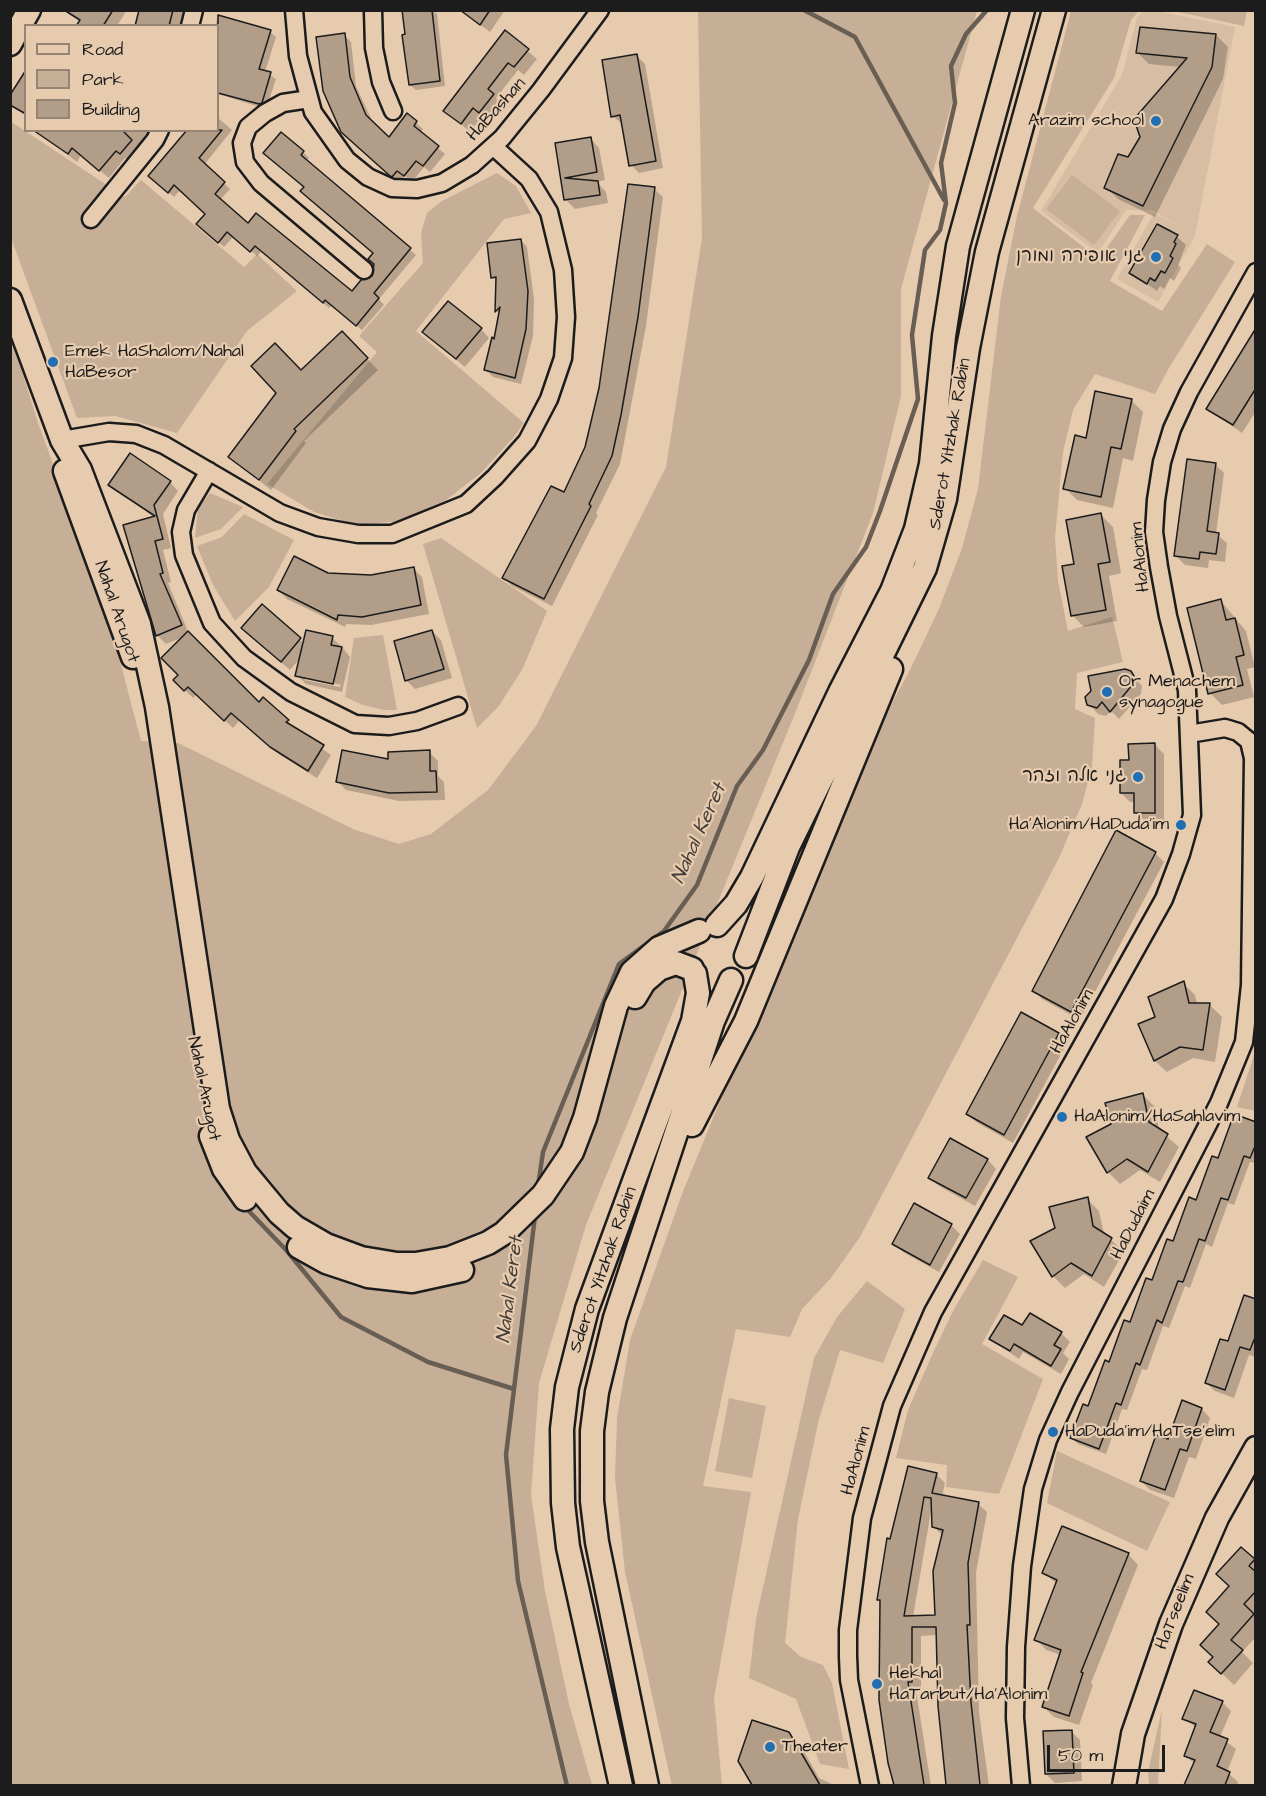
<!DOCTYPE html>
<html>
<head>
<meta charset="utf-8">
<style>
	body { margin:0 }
	#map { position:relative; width:1266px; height:1796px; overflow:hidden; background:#e7cbae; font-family:"Architects Daughter",sans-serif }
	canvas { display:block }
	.frame { position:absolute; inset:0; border:12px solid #1c1c1c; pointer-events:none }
	.legend { position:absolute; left:24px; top:24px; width:195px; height:108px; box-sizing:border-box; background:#e7cbae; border:2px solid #968574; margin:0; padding:8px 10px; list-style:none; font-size:18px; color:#1c1c1c }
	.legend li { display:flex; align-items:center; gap:12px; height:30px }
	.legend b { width:30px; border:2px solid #968574 }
	.scale { position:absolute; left:1047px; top:1745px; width:118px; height:27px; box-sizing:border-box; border:3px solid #1c1c1c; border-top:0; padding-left:8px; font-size:18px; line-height:21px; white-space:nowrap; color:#1c1c1c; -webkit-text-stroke:4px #e7cbae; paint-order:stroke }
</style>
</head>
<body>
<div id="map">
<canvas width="1266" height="1796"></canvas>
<div class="frame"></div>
<ul class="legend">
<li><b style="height:8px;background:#e7cbae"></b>Road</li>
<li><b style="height:16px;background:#c6af96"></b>Park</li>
<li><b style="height:16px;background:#b19d88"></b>Building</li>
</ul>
<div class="scale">50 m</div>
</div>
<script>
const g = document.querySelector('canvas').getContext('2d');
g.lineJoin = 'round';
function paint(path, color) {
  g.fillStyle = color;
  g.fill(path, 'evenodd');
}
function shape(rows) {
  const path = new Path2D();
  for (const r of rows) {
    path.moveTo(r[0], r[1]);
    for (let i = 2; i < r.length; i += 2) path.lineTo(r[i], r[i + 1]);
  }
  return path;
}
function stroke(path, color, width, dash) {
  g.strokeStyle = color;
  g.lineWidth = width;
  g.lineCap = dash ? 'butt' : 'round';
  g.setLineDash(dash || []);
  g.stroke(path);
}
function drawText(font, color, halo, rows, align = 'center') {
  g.font = font + ' "Architects Daughter","Playpen Sans Hebrew",sans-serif';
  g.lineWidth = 4.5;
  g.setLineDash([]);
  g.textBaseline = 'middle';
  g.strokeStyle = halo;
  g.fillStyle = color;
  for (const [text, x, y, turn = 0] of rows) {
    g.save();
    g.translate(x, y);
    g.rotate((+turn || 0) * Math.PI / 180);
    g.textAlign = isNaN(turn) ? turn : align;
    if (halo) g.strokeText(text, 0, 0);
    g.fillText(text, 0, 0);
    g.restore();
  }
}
paint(shape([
	[1143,11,1157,11,1235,27,1195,236,1158,302,1117,279,1154,213,1181,227,1152,210,1126,210,1098,253,1041,211,1122,75,1137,18]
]), '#d7bda3');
paint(shape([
	[698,11,977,11,901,289,901,396,873,513,796,711,586,1225,539,1383,531,1495,545,1591,569,1704,592,1785,11,1785,10,333,38,423,107,611,141,741,178,743,353,829,399,844,431,834,488,790,536,726,666,467,702,238],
	[1071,11,1139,11,1131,20,1114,78,1033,208,1099,259,1130,215,1145,215,1110,281,1162,311,1207,244,1235,262,1169,368,1155,394,1095,374,1073,410,1063,452,1055,537,1058,581,1068,631,1112,617,1123,662,1077,673,1075,709,1095,718,1092,767,1082,804,1059,858,860,1237,831,1278,802,1309,790,1337,736,1329,703,1486,751,1492,714,1698,722,1785,672,1786,625,1572,615,1478,617,1418,630,1340,682,1194,829,835,867,747,908,674,939,609,962,548,978,489,1001,296,1017,216],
	[1174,11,1247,11,1244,26],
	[10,121,125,197,141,180,244,267,257,254,297,291,247,331,177,433,115,416,77,418,11,238],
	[497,173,516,186,531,213,504,219,416,331,524,423,513,438,481,473,446,500,400,521,356,525,314,512,267,484,377,352,359,336,423,263,421,233,427,213,442,201],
	[1072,175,1120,211,1094,245,1046,209],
	[210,493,243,507,221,529,195,538,198,508],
	[244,514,294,540,269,587,235,621,213,585,197,546,222,537],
	[441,538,547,611,522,670,498,707,477,728,423,544],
	[383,635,397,710,384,710,363,705,345,697,354,638],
	[1255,1052,1255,1111,1237,1107],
	[983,1260,1018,1277,982,1344,1043,1379,999,1494,946,1487,947,1465,896,1458,908,1410,932,1355,954,1309],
	[867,1281,905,1309,883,1363,840,1350,818,1423,798,1519,785,1643,801,1657,823,1665,832,1683,849,1769,820,1764,796,1699,749,1678,756,1619,814,1358,837,1317],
	[729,1398,766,1406,752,1478,715,1471],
	[1057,1451,1170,1502,1147,1551,1047,1503],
	[1162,1710,1158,1785,1149,1785,1148,1771]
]), '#c6af96');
paint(shape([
	[64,10,127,10,117,26,78,26,80,22],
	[141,10,182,10,183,12,179,26,137,26],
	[414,10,433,10,437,14,445,86,416,90,410,85,406,36],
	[460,10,505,10,490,32],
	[218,16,270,32,276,37,265,72,276,79,266,109,218,94,218,26,215,26],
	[505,32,537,59,524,75,518,70,496,98,501,104,489,120,482,116,470,132,445,110],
	[344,35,351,42,356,86,373,123,389,139,408,116,416,123,423,129,420,133,445,154,430,172,424,167,412,182,405,176,398,182,342,131],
	[1216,35,1228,47,1223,79,1155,217,1118,199,1106,187,1129,159,1181,67,1149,64,1137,52],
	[637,56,645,64,663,168,639,173,631,165,623,124,612,116],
	[26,71,26,116,10,105],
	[218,118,232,130,204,165,230,189,220,200,248,225,352,293,376,273,375,253,271,158,303,152,309,158,306,161,416,255,379,299,384,305,362,330,332,305,329,308,262,251,257,256,234,236,224,247,204,229,207,214,181,189,174,197,156,181,218,130],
	[98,130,150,130,147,140,129,161,125,158,109,178,81,155,77,162,41,134],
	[591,139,599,148,605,180,597,182,606,192,608,203,575,209,566,200,557,145],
	[654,189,663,197,646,326,620,464,596,513,598,515,552,606,512,586,504,578,564,494,587,447],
	[1177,237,1186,245,1178,265,1181,268,1174,281,1170,278,1164,289,1160,286,1157,291,1131,273],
	[521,240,527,247,534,299,533,336,521,384,493,377,486,370,495,342,500,315,497,311,497,282,493,277],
	[481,329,489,338,465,367,433,341],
	[1255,331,1256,411,1242,433,1208,409],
	[342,333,378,370,304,441,306,443,271,490,230,457,302,372],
	[1131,400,1143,412,1133,461,1123,458,1113,508,1077,500,1065,488,1087,439],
	[1215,464,1224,473,1216,534,1227,543,1225,562,1209,560,1208,568,1185,565,1176,556],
	[170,482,178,491,163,514,171,548,163,550,171,582,168,583,189,634,259,704,288,721,295,729,331,755,317,778,280,755,240,720,233,728,197,694,193,698,175,680,180,675,186,636,166,644,157,635,125,526,155,518,110,484],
	[1101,515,1113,527,1121,573,1109,576,1117,621,1084,627,1072,615,1076,565],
	[413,568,422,577,429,614,371,625,346,624,345,627,287,599,278,590,328,574,371,577],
	[1221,601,1246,631,1255,667,1247,669,1254,697,1222,705,1210,693],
	[262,606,304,644,332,638,341,646,350,657,342,692,306,684,297,675,301,657,290,670,252,637],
	[305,677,341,685,340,687,305,680],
	[432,631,441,640,452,678,415,689,406,680],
	[1130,672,1142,686,1141,694,1119,719,1111,711,1106,716,1098,714,1089,704],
	[1155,745,1164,754,1164,821,1145,821,1136,812,1136,802,1130,802,1121,793,1130,762],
	[429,752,438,761,438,776,444,782,445,800,399,801,346,790,337,781,390,761],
	[1117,832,1156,854,1164,862,1080,1020,1042,999,1034,990],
	[1183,983,1195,995,1197,1004,1210,1005,1222,1017,1215,1062,1193,1058,1167,1072,1155,1061,1140,1025,1157,1018],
	[1058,1034,1067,1043,1013,1143,976,1122,967,1114],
	[1143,1095,1155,1107,1159,1130,1179,1147,1160,1182,1140,1170,1120,1184,1108,1172,1113,1125],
	[1256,1124,1256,1163,1250,1162,1234,1205,1228,1203,1212,1247,1206,1244,1190,1288,1185,1286,1169,1328,1163,1326,1147,1370,1142,1369,1127,1410,1122,1409,1106,1454,1078,1444,1072,1438,1219,1160],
	[988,1160,996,1169,975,1206,939,1186,930,1178],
	[1087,1199,1099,1211,1104,1234,1124,1251,1104,1287,1084,1274,1065,1288,1053,1276,1057,1229],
	[915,1205,952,1226,960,1234,939,1272,903,1252,894,1244],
	[1256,1301,1256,1357,1249,1355,1234,1398,1215,1391,1206,1383],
	[1023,1328,1061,1333,1070,1342,1063,1353,1069,1359,1061,1374,1023,1352,1019,1359,991,1339],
	[1202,1409,1210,1418,1196,1459,1189,1457,1174,1498,1150,1490,1141,1481,1169,1441],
	[937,1475,945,1483,942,1497,978,1504,987,1512,976,1573,979,1712,989,1786,948,1786,939,1706,938,1635,921,1636,921,1690,916,1690,931,1786,896,1786,890,1762,882,1602,879,1599,892,1540],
	[931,1511,933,1526,942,1535,936,1617,913,1617],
	[1241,1549,1256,1562,1256,1637,1242,1652,1253,1663,1234,1685,1210,1662,1214,1657],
	[1128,1554,1138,1565,1091,1683,1093,1685,1079,1725,1054,1717,1043,1706,1061,1655,1046,1650,1036,1639,1057,1584,1044,1573],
	[1222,1702,1231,1711,1220,1737,1236,1749,1227,1772,1238,1782,1237,1786,1186,1786,1194,1764,1186,1755,1196,1728,1184,1718],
	[1071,1731,1080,1740,1082,1781,1055,1783,1046,1774],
	[788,1734,801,1746,819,1778,836,1786,754,1786,740,1761]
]), '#0003');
stroke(shape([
	[804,10,855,37,944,200],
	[538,1186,543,1152,619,964,664,931,697,885,737,786,763,750,809,660,833,594,866,547,880,511,918,399,912,335,925,250,940,230,946,203,941,163,955,103,951,66,966,34,987,10],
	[245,1207,287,1251,341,1317,428,1362,514,1389],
	[535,1216,506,1455,518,1581,567,1786]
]), '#695e53', 4.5);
const building = shape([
	[64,10,113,10,103,26,76,26,80,20,64,10],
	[139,10,173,10,169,26,135,26,139,10],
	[402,10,432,10,440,81,409,85,402,35,405,34,402,10],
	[460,10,490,10,480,25,460,10],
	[218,15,271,30,259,69,271,72,262,103,259,104,218,93,218,15],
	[1140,27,1216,34,1212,67,1143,206,1104,188,1118,154,1128,157,1140,137,1134,119,1187,58,1136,53,1140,27],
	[505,30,529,49,514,67,508,63,488,89,494,94,479,113,473,108,461,124,443,111,505,30],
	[345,33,350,77,366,115,389,137,407,113,417,121,414,126,439,146,423,166,416,161,404,176,397,171,392,177,389,175,341,132,323,91,316,37,345,33],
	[637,54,656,161,629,166,620,115,611,117,602,60,637,54],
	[26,70,26,114,10,105,10,95,26,70],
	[33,130,122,130,132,140,120,154,116,151,99,171,72,148,68,154,33,130],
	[187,130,222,130,199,158,225,182,215,194,248,223,256,213,352,291,361,280,372,276,374,264,368,259,373,253,300,191,304,187,263,153,281,132,304,151,301,155,411,248,374,293,379,298,356,326,325,300,323,303,255,246,250,252,227,232,218,243,196,224,205,214,174,185,168,193,148,176,187,130],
	[591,137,597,172,565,178,598,181,600,195,564,200,555,143,591,137],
	[628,184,655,187,638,317,621,415,612,456,589,504,591,506,544,599,502,578,551,486,564,492,585,447,599,388,628,184],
	[1157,224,1178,235,1174,242,1176,244,1170,256,1173,258,1165,273,1161,271,1155,281,1150,278,1147,284,1129,273,1157,224],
	[521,239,528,291,526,329,515,378,484,370,492,337,494,339,500,307,495,312,496,277,491,278,487,243,521,239],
	[448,301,482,328,456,359,422,332,448,301],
	[1256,328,1256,388,1233,425,1206,409,1256,328],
	[342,331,368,358,294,429,296,431,259,480,228,457,276,393,251,366,275,343,301,370,342,331],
	[1095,391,1132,399,1121,449,1111,447,1101,497,1063,489,1075,435,1086,438,1095,391],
	[130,453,171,481,154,505,163,539,155,541,163,573,160,574,182,625,156,636,123,525,155,516,108,485,130,453],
	[1187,459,1216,463,1207,531,1219,533,1216,554,1200,552,1199,559,1174,556,1187,459],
	[1101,513,1110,562,1098,564,1106,610,1071,616,1062,566,1074,564,1066,520,1101,513],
	[294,556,328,573,371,575,414,567,421,605,362,617,338,615,337,620,277,590,294,556],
	[1221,599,1226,620,1235,618,1244,655,1236,657,1243,685,1208,694,1187,608,1221,599],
	[262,604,301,638,281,662,241,628,262,604],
	[306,630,333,636,331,645,342,647,333,684,295,676,306,630],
	[432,630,444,669,405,681,394,641,432,630],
	[188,631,259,702,263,697,289,720,286,722,324,745,308,771,270,747,231,713,224,721,188,687,184,691,173,680,178,675,161,658,188,631],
	[1125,669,1131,671,1134,676,1133,684,1110,712,1102,702,1097,708,1087,705,1085,697,1091,691,1088,676,1125,669],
	[1155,743,1155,813,1134,813,1134,793,1120,793,1120,760,1129,760,1128,744,1155,743],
	[342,750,388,759,388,752,430,750,430,771,436,771,437,792,389,793,336,782,342,750],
	[1116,830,1156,852,1071,1012,1032,991,1116,830],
	[1184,981,1189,1003,1210,1003,1203,1050,1180,1047,1154,1061,1138,1024,1155,1017,1148,997,1184,981],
	[1021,1012,1059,1033,1004,1135,966,1114,1021,1012],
	[1143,1093,1149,1122,1168,1134,1148,1172,1127,1159,1107,1173,1086,1137,1111,1124,1105,1103,1143,1093],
	[1234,1114,1256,1122,1256,1144,1250,1158,1244,1156,1228,1200,1221,1198,1205,1241,1199,1239,1183,1282,1178,1281,1162,1323,1157,1320,1140,1365,1136,1363,1121,1405,1116,1403,1099,1449,1070,1438,1083,1404,1088,1406,1105,1360,1109,1362,1124,1320,1130,1322,1146,1278,1152,1280,1167,1239,1173,1241,1189,1197,1196,1200,1212,1156,1218,1158,1234,1114],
	[950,1138,988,1159,966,1198,928,1178,950,1138],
	[1088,1197,1093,1226,1112,1238,1092,1276,1071,1263,1052,1277,1030,1241,1055,1228,1049,1207,1088,1197],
	[914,1203,952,1224,930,1265,892,1244,914,1203],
	[1244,1295,1256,1299,1256,1335,1250,1350,1240,1347,1225,1390,1205,1383,1220,1339,1228,1341,1244,1295],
	[1030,1313,1062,1332,1054,1345,1061,1349,1051,1366,1014,1344,1010,1351,989,1339,1004,1315,1022,1325,1030,1313],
	[1182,1400,1202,1408,1187,1451,1180,1449,1165,1490,1140,1481,1156,1435,1168,1439,1182,1400],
	[908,1466,937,1473,932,1493,979,1502,968,1563,970,1625,967,1625,971,1702,980,1785,946,1785,938,1706,936,1627,912,1627,912,1682,908,1682,924,1785,894,1785,888,1763,879,1700,880,1600,877,1600,887,1538,890,1539,908,1466],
	[924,1497,931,1498,932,1527,943,1530,933,1571,935,1615,904,1616,924,1497],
	[1062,1526,1129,1553,1081,1672,1083,1673,1069,1716,1042,1707,1061,1650,1034,1640,1057,1580,1042,1573,1062,1526],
	[1241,1547,1255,1559,1249,1566,1256,1572,1256,1591,1244,1604,1254,1614,1231,1640,1243,1650,1221,1674,1208,1662,1213,1657,1200,1645,1219,1624,1206,1612,1229,1586,1216,1574,1241,1547],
	[1194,1690,1223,1701,1210,1732,1228,1739,1217,1766,1230,1772,1225,1785,1184,1785,1195,1760,1184,1756,1196,1724,1182,1719,1194,1690],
	[752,1720,789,1732,820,1785,752,1785,738,1761,752,1720],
	[1072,1730,1074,1773,1045,1774,1043,1731,1072,1730]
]);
paint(building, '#b19d88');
stroke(building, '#1c1c1c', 1.5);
const street = shape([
	[294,10,298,56,313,112,347,160,368,177,392,188,417,189,442,183,472,165,502,138,541,90,600,10],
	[373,10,374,48,381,82,393,111],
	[190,26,194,10],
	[309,99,283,103,265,113,248,127,242,143,245,162,261,183,364,270],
	[91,219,155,140,160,130],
	[62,440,109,432,136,434,164,445,280,513,318,527,358,534,392,534,466,504,495,477,527,441,549,399,563,358,566,317,563,270,549,212,529,179,493,146],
	[209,471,186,510,181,532,184,555,212,623,244,658,291,692,355,724,389,726,417,721,458,706],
	[870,1786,849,1680,848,1656,848,1630,862,1518,892,1406,933,1312,1164,899,1181,854,1192,815,1187,690,1168,616,1159,567,1154,532,1156,500,1162,462,1172,429,1189,392,1256,272],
	[1021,1786,1015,1718,1016,1647,1022,1566,1033,1489,1048,1440,1070,1392,1219,1103,1244,1042,1250,985,1253,758,1249,741,1238,732,1225,728,1189,734]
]);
const secondary = shape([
	[10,44,29,10],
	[10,300,62,440,80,470,139,624,157,707,218,1109,228,1140,245,1172,279,1213,295,1227,326,1245,361,1258,397,1264,416,1264,450,1258,488,1243,504,1233,543,1195,572,1152,585,1118,616,1006,632,972,659,948,699,931],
	[65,471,133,657],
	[717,925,736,904,752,877,840,692,892,591,916,529,931,464,944,336,958,246,1023,10],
	[746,956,788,847,925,568,945,499,968,348,987,252,1054,10],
	[635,997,644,982,659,969,676,963,692,969],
	[692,1125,746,1021,891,669],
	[211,1136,224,1169,245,1199],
	[299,1247,326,1262,368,1276,412,1281,462,1270],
	[621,1786,568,1547,563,1503,562,1429,567,1387,587,1309,693,1021,698,993,695,974],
	[647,1786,597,1542,592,1501,592,1431,597,1392,615,1318,713,1021,731,980],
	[1124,1786,1133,1734,1171,1624,1217,1518,1256,1448]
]);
stroke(street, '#1c1c1c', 21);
stroke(secondary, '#1c1c1c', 27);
stroke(street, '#e7cbae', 16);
stroke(secondary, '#e7cbae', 22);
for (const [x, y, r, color] of [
	[1156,121,6,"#1f6fb2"],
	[1156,257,6,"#1f6fb2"],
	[53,362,6,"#1f6fb2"],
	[1107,692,6,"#1f6fb2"],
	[1138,777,6,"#1f6fb2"],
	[1181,825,6,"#1f6fb2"],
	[1062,1117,6,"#1f6fb2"],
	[1053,1432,6,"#1f6fb2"],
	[877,1684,6,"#1f6fb2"],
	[770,1747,6,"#1f6fb2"]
]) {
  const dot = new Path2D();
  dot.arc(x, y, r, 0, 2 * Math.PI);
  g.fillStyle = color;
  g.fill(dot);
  stroke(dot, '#e7cbae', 2);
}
drawText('18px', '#1c1c1c', '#e7cbae', [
	["HaBashan",497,110,-48],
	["Sderot Yitzhak Rabin",951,444,-80],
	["HaAlonim",1141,557,-96],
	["Nahal Arugot",116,612,71],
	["HaAlonim",1073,1022,-61],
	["Nahal Arugot",203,1089,78],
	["HaDudaim",1134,1225,-63],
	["Sderot Yitzhak Rabin",604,1270,-71],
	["HaAlonim",857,1461,-75],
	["HaTseelim",1176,1612,-69]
]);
drawText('18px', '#1c1c1c', '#e7cbae', [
	["Arazim school",1144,121,"right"],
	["גני אופירה ומורן",1144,257,"right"],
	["Emek HaShalom/Nahal",65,352],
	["HaBesor",65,373],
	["Or Menachem",1119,682],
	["synagogue",1119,703],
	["גני אלה וזהר",1126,777,"right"],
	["Ha'Alonim/HaDuda'im",1169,825,"right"],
	["HaAlonim/HaSahlavim",1074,1117],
	["HaDuda'im/HaTse'elim",1065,1432],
	["Hekhal",889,1674],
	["HaTarbut/Ha'Alonim",889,1695],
	["Theater",782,1747]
], 'left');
drawText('italic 20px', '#423d38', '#e7cbae', [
	["Nahal Keret",700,834,-66],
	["Nahal Keret",511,1290,-83]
]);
</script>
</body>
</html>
